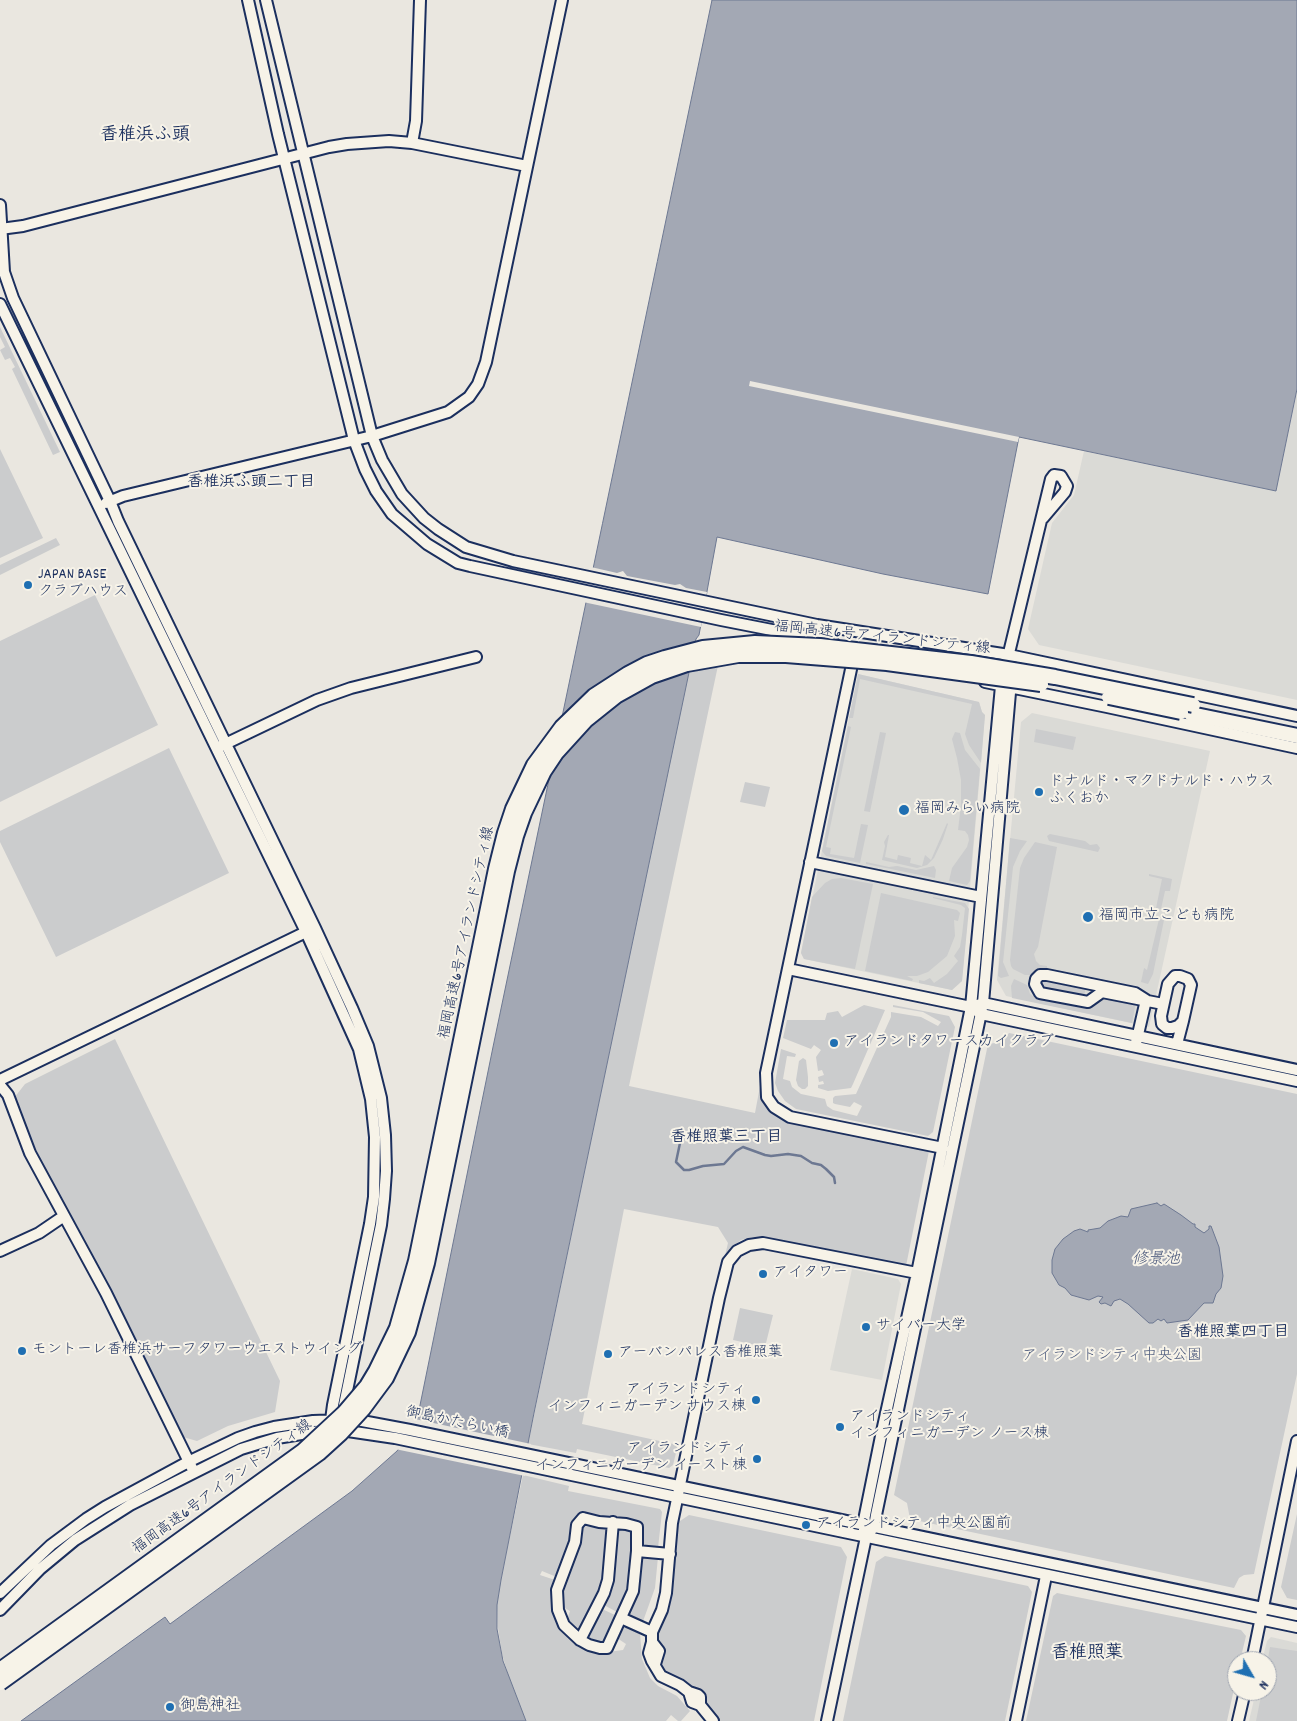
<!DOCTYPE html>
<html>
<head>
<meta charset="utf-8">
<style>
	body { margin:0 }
	#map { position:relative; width:1297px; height:1721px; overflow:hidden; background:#eae7e0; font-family:Dekko,sans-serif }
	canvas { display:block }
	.north { position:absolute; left:1227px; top:1651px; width:50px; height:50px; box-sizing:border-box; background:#f7f3e8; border:1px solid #9fa5b1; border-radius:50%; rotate:128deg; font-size:14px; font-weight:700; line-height:20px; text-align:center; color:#1b2f5e }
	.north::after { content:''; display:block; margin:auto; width:18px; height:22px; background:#1f6fb2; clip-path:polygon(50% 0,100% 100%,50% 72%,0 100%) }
</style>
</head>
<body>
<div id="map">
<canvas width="1297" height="1721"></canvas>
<div class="north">N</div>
</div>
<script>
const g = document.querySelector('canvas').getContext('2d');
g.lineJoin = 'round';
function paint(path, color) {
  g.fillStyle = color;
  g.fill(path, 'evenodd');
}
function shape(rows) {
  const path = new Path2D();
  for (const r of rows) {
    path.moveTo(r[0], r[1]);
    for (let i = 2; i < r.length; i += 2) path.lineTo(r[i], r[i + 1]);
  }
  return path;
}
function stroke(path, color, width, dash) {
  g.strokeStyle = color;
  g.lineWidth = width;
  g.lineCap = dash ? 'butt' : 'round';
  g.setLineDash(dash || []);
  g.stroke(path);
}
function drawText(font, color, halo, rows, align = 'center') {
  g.font = font + ' Dekko,"Klee One",sans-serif';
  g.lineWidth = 4;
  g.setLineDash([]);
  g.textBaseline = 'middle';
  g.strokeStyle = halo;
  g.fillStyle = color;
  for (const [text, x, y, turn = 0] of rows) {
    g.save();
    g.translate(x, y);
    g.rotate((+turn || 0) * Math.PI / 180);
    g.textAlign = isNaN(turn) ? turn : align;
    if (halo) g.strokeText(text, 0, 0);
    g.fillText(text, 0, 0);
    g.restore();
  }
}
paint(shape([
	[1297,391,1297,700,1039,645,1028,629,1052,523,1074,495,1084,451,1276,491],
	[858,674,979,702,982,712,985,715,962,981,952,990,804,959,801,953],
	[1032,713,1210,751,1149,1027,1006,996,997,980,1021,722],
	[852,1269,898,1279,901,1284,882,1380,830,1370],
	[1271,1637,1297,1643,1297,1721,1249,1721,1256,1691,1267,1691,1267,1661,1262,1661,1267,1641]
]), '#dadad6');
paint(shape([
	[0,327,60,452,53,455,12,369,15,367,10,358,5,360,0,350,5,347,0,337],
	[0,449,43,538,0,558],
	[56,538,60,545,0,575,0,565],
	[95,595,158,725,0,802,0,641],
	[693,651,720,656,629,1086,755,1113,761,1081,761,1096,766,1106,783,1119,929,1151,906,1266,763,1237,752,1237,741,1240,732,1247,725,1256,728,1243,718,1227,624,1209,582,1424,678,1445,673,1465,669,1468,577,1449,576,1453,528,1444],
	[858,674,979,702,982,712,985,715,981,763,969,745,965,734,972,704,860,679,853,718,849,718],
	[848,726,851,727,826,847,831,848,830,854,854,858,861,824,868,825,860,863,826,856,822,851],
	[1036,729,1076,737,1073,750,1034,742],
	[880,732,886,733,870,812,864,811],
	[955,732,960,733,965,750,980,769,970,881,967,885,949,881,952,868,967,847,969,840,968,835,965,831,958,830,961,805,961,780,957,758,952,739],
	[169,748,229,873,56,957,0,842,0,831],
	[745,782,770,787,765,807,740,802],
	[947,823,948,824,943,839,934,858,927,865,917,868,882,860,885,846,884,842,888,835,889,835,885,857,897,860,898,855,911,858,910,863,922,866,925,855,931,860],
	[1050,834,1085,841,1090,845,1097,844,1100,848,1098,852,1049,841,1047,836],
	[1010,838,1027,841,1020,851,1013,867,1003,962,1009,976,1001,978,998,976],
	[1035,842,1057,847,1038,947,1034,954,1036,961,1040,965,1047,966,1047,968,1036,971,1031,975,1025,975,1013,969,1011,966,1010,960,1020,868,1024,858],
	[866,862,889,867,897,866,916,870,934,866,936,870,935,878,866,864],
	[1149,874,1172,879,1170,891,1165,891,1161,909,1156,908,1162,879,1149,876],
	[841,878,873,884,855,969,804,959,801,953,812,897,825,883,832,879],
	[881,893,957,910,960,913,958,921,954,920,955,936,947,956,928,972,917,976,907,976,913,979,912,981,865,971],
	[933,897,965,903,969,909,962,981,952,990,919,983,919,980,924,981,930,978,934,983,947,974,958,961,954,956,960,947,962,935,965,908,961,905,933,898],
	[1159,919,1164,920,1153,974,1148,984,1141,982,1144,968,1147,970],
	[1044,977,1086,987,1084,997,1042,988,1042,991,1040,981],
	[1014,979,1027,985,1030,994,1037,999,1088,1008,1102,997,1134,1004,1135,1007,1132,1023,1012,998,1011,986],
	[864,1005,885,1010,853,1084,851,1088,828,1091,818,1088,818,1085,824,1084,823,1081,819,1082,818,1077,824,1075,822,1070,818,1071,816,1057,821,1050,814,1045,811,1049,783,1038,787,1020,825,1020,827,1013,838,1011,842,1017],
	[893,1005,949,1016,955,1027,933,1132,928,1136,796,1109,785,1101,778,1091,775,1083,781,1049,796,1054,795,1057,787,1056,783,1079,790,1081,792,1087,801,1094,825,1099,827,1106,833,1110,857,1116,862,1106,854,1102,850,1107,835,1104,833,1103,833,1098,835,1096,856,1094,891,1017,891,1012,921,1017,938,1026,941,1022,923,1012,893,1007],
	[1009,1033,1297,1094,1297,1374,1254,1574,1244,1575,1239,1578,1234,1588,910,1519,907,1503,894,1495,988,1044,1002,1042],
	[115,1039,280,1381,275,1412,228,1426,197,1441,183,1437,111,1290,78,1228,48,1178,14,1098,25,1084],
	[803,1058,806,1060,808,1077,808,1086,805,1089,802,1089,798,1086,796,1080,799,1061],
	[740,1308,773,1315,765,1347,733,1340],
	[523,1475,569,1486,568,1491,660,1509,662,1512,658,1548,647,1547,641,1542,642,1523,589,1515,572,1541,559,1578,542,1571,540,1575,558,1581,560,1624,608,1652,623,1650,626,1644,617,1638,622,1629,628,1627,640,1633,642,1659,650,1678,658,1686,677,1696,690,1711,681,1721,678,1721,671,1715,666,1721,526,1721,509,1678,502,1654,498,1628,497,1604,500,1583],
	[1297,1514,1297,1600,1287,1598,1281,1587],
	[689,1515,841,1547,847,1557,814,1721,717,1721,694,1690,665,1671,660,1662,656,1644,656,1633,677,1523],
	[594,1525,603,1526,609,1532,605,1581,582,1630,574,1630,567,1620,570,1611,561,1606,561,1591,580,1526,594,1527],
	[623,1527,629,1529,634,1534,629,1582,617,1612,602,1604,616,1532],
	[939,1545,1169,1592,1187,1599,961,1552],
	[646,1556,658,1557,655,1588,642,1624,632,1618,628,1611,639,1560],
	[885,1556,1028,1586,1032,1592,1005,1721,843,1721,876,1562],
	[1057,1593,1241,1630,1246,1636,1240,1661,1237,1661,1237,1675,1227,1721,1026,1721,1053,1596],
	[600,1608,617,1616,605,1641,600,1644,592,1642,587,1634],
	[1270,1647,1297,1651,1297,1721,1256,1721,1262,1691,1267,1691,1267,1664]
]), '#cbcccd');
const water = shape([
	[712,0,1297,0,1297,389,1276,491,1019,437,988,594,883,574,717,537,699,635,696,639,534,1413,501,1580,497,1605,497,1629,503,1661,526,1721,21,1721,165,1617,170,1624,352,1491,397,1451,410,1435,417,1420,493,1047,712,0],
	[1157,1203,1161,1206,1164,1204,1181,1215,1193,1224,1195,1224,1195,1227,1204,1233,1209,1229,1209,1226,1211,1226,1219,1247,1223,1276,1221,1288,1216,1294,1213,1303,1204,1303,1188,1320,1167,1323,1164,1319,1161,1321,1158,1319,1153,1323,1149,1323,1128,1304,1120,1299,1114,1301,1111,1306,1105,1303,1101,1304,1099,1302,1103,1297,1098,1296,1089,1300,1071,1295,1065,1288,1059,1285,1052,1273,1052,1260,1055,1249,1063,1239,1074,1231,1080,1229,1088,1232,1088,1230,1100,1228,1108,1221,1121,1216,1128,1217,1131,1209,1157,1203]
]);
paint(water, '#a3a8b4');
stroke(water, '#6d7892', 1);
paint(shape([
	[750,381,1019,437,1018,442,749,386],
	[591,567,617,573,623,571,627,576,675,585,680,584,686,588,707,592,701,627,583,602],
	[415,1419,531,1444,525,1476,395,1449,408,1433]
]), '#eae7e0');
stroke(shape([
	[677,1137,680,1143,676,1162,684,1170,689,1170,703,1166,724,1164,736,1151,743,1147,765,1155,771,1156,788,1154,801,1156,812,1163,821,1165,826,1169,834,1177,835,1183]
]), '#6d7892', 2.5);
const minor = shape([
	[248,0,278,134,354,440,365,469,376,491,392,514,427,544,458,563,470,566,721,620,833,642],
	[266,0,372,436,382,460,402,494,424,518,438,529,466,547,513,561,817,625,1009,655,1297,716],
	[412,143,416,121,420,0],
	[0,205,4,272,13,298,110,501,118,521,315,928,352,1008,368,1046,381,1098,385,1135,386,1171,384,1199,381,1225,342,1415],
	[0,229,23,226,329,147,347,144,389,141,412,143,527,166],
	[0,304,306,932,359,1049,371,1099,375,1137,374,1197,370,1224,333,1405,331,1420,333,1426],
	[106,503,123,496,372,436,448,412,469,397,478,384,486,362,562,0],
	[854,655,766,1073,767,1097,774,1107,790,1117,943,1148],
	[985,682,1107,707,1297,748],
	[221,746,317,700,351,688,476,657],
	[810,862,981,897],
	[788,969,971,1007,981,1014,1297,1081],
	[1146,1000,1135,993,1047,975,1040,975,1036,979,1035,984,1040,993,1088,1002,1102,992,1163,1004],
	[978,1005,983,1003,1297,1070],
	[1136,1043,1146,1000],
	[1177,1044,1183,1021,1191,985,1188,979,1180,976,1175,976,1168,984,1161,1016,1162,1024,1167,1028,1172,1028,1178,1026,1183,1021],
	[0,1080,310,930],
	[0,1085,8,1095,30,1153,106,1293,192,1468],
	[0,1251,39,1233,64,1216],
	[341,1430,395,1438,1297,1627],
	[583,1518,599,1522,626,1524,637,1527,637,1551,633,1591,607,1648,600,1648,589,1645,580,1640,564,1625,558,1610,557,1590,575,1542,577,1525,583,1518],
	[870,1532,874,1527,876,1515,983,1003,1011,681],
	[637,1551,670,1554],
	[0,1593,51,1545,86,1519,105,1507,188,1462,238,1438,255,1432,274,1427,313,1421,341,1420,362,1421,410,1430,1297,1615],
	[0,1610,40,1569,75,1540,130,1505,241,1449,277,1438,326,1430],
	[621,1618,652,1632],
	[580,1640,604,1593,608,1580,613,1522],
	[652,1642,659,1651,655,1664],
	[1252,1661,1297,1441],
	[689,1692,692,1702,700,1705,713,1721],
	[700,1705,700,1697,698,1695,689,1692,680,1685,661,1676,652,1661,649,1653,652,1642,652,1632,662,1610,666,1593,672,1523,719,1298,728,1262,737,1251,749,1245,763,1243,917,1273],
	[827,1721,866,1537,863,1525,881,1436,917,1273,971,1007,1001,686,1051,479,1054,475,1061,476,1067,486,1065,492,1043,518],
	[1016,1721,1046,1576],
	[1238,1721,1245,1691]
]);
const highway = shape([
	[1191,714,1297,736]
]);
stroke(minor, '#1b2f5e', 14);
stroke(highway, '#1b2f5e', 18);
stroke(minor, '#f7f3e8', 10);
stroke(highway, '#f7f3e8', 14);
const highwayBridge = shape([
	[1109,697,1181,712],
	[0,1670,303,1451,344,1413,367,1386,376,1371,397,1328,416,1261,496,869,505,833,513,809,534,765,562,727,594,696,628,674,647,664,665,658,703,648,755,643,820,646,971,663,1055,677,1193,705],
	[0,1683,319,1453,341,1433,363,1409,386,1378,408,1332,427,1263,507,871,516,836,524,813,544,771,556,753,586,720,616,696,652,676,687,664,738,655,786,655,887,663,1041,684]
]);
stroke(highwayBridge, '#1b2f5e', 18, []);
stroke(highwayBridge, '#f7f3e8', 14);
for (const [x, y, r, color] of [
	[28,585,5,"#1f6fb2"],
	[1039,792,5,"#1f6fb2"],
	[904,810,6,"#1f6fb2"],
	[1088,917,6,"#1f6fb2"],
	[834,1043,5,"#1f6fb2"],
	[763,1274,5,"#1f6fb2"],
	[866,1327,5,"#1f6fb2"],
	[22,1351,5,"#1f6fb2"],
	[608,1354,5,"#1f6fb2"],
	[756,1400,5,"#1f6fb2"],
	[840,1427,5,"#1f6fb2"],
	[757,1459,5,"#1f6fb2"],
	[806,1525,5,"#1f6fb2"],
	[170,1707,5,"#1f6fb2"]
]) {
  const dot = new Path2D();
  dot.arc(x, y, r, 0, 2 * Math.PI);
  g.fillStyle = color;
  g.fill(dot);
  stroke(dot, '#f7f3e8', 2);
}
drawText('15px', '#1b2f5e', '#f7f3e8', [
	["JAPAN BASE",38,576],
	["クラブハウス",38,593],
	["ドナルド・マクドナルド・ハウス",1049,783],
	["ふくおか",1049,800],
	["福岡みらい病院",915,810],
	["福岡市立こども病院",1099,917],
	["アイランドタワースカイクラブ",844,1043],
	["アイタワー",773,1274],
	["サイバー大学",876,1327],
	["モントーレ香椎浜サーフタワーウエストウイング",32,1351],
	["アーバンパレス香椎照葉",618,1354],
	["アイランドシティ",746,1391,"right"],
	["インフィニガーデン サウス棟",746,1408,"right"],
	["アイランドシティ",850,1418],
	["インフィニガーデン ノース棟",850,1435],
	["アイランドシティ",747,1450,"right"],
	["インフィニガーデン イースト棟",747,1467,"right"],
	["アイランドシティ中央公園前",816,1525],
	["御島神社",180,1707]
], 'left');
drawText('15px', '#1b2f5e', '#f7f3e8', [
	["福岡高速6号アイランドシティ線",882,639,6],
	["福岡高速6号アイランドシティ線",468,933,-78],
	["御島かたらい橋",457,1424,12],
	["福岡高速6号アイランドシティ線",223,1488,-36]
]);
drawText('15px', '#47567a', '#f7f3e8', [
	["アイランドシティ中央公園",1112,1357]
]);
drawText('bold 16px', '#1b2f5e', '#f7f3e8', [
	["香椎浜ふ頭二丁目",251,484],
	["香椎照葉三丁目",726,1139],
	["香椎照葉四丁目",1233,1334]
]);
drawText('italic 16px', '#445378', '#f7f3e8', [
	["修景池",1156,1261]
]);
drawText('bold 18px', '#1b2f5e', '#f7f3e8', [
	["香椎浜ふ頭",145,137],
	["香椎照葉",1087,1655]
]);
</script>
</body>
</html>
